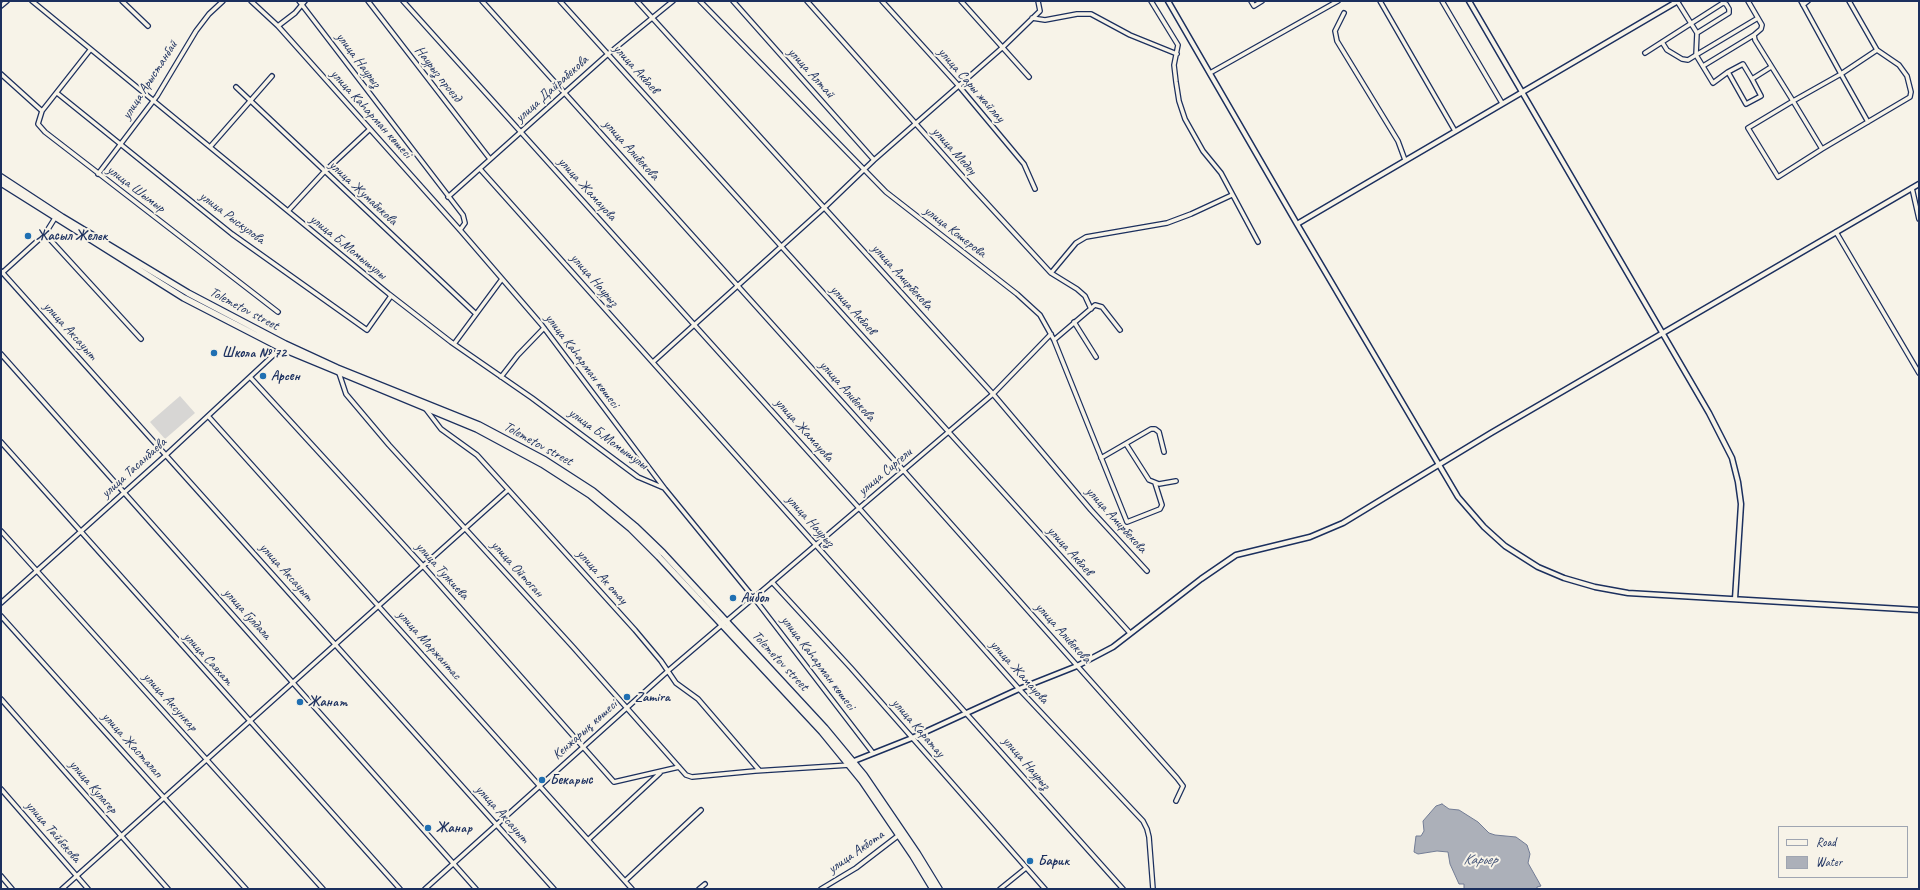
<!DOCTYPE html>
<html>
<head>
<meta charset="utf-8">
<style>
	body { margin:0 }
	#map { position:relative; width:1920px; height:890px; overflow:hidden; background:#f7f3e8; font-family:Caveat,sans-serif }
	canvas { display:block }
	.frame { position:absolute; inset:0; border:2px solid #1b2f5e; pointer-events:none }
	.legend { position:absolute; left:1778px; top:826px; width:130px; height:52px; box-sizing:border-box; background:#f7f3e8; border:1px solid #9fa5b1; margin:0; padding:5px 7px; list-style:none; font-size:12px; color:#1b2f5e }
	.legend li { display:flex; align-items:center; gap:8px; height:20px }
	.legend b { width:20px; border:1px solid #9fa5b1 }
</style>
</head>
<body>
<div id="map">
<canvas width="1920" height="890"></canvas>
<div class="frame"></div>
<ul class="legend">
<li><b style="height:5px;background:#f7f3e8"></b>Road</li>
<li><b style="height:11px;background:#acb0b9"></b>Water</li>
</ul>
</div>
<script>
const g = document.querySelector('canvas').getContext('2d');
g.lineJoin = 'round';
function paint(path, color) {
  g.fillStyle = color;
  g.fill(path, 'evenodd');
}
function shape(rows) {
  const path = new Path2D();
  for (const r of rows) {
    path.moveTo(r[0], r[1]);
    for (let i = 2; i < r.length; i += 2) path.lineTo(r[i], r[i + 1]);
  }
  return path;
}
function stroke(path, color, width, dash) {
  g.strokeStyle = color;
  g.lineWidth = width;
  g.lineCap = dash ? 'butt' : 'round';
  g.setLineDash(dash || []);
  g.stroke(path);
}
function drawText(font, color, halo, rows, align = 'center') {
  g.font = font + ' Caveat,sans-serif';
  g.lineWidth = 4;
  g.setLineDash([]);
  g.textBaseline = 'middle';
  g.strokeStyle = halo;
  g.fillStyle = color;
  for (const [text, x, y, turn = 0] of rows) {
    g.save();
    g.translate(x, y);
    g.rotate((+turn || 0) * Math.PI / 180);
    g.textAlign = isNaN(turn) ? turn : align;
    if (halo) g.strokeText(text, 0, 0);
    g.fillText(text, 0, 0);
    g.restore();
  }
}
paint(shape([
	[180,396,195,413,165,439,150,422]
]), '#d7d6d4');
const water = shape([
	[1442,804,1449,809,1459,810,1478,822,1489,833,1495,835,1516,837,1527,845,1530,854,1528,863,1541,886,1537,887,1537,889,1464,889,1464,884,1459,884,1450,864,1448,852,1437,851,1418,854,1414,852,1416,836,1421,836,1424,831,1423,821,1436,806,1442,804]
]);
paint(water, '#acb0b9');
stroke(water, '#727c95', 1);
const minor = shape([
	[32,1,389,294,451,342,532,398,638,477,664,488],
	[122,1,148,26],
	[251,1,278,26,460,230,541,324,665,489,754,598,873,753],
	[299,1,463,215,465,223,460,230],
	[368,1,490,159],
	[403,1,859,508,1019,689,1143,821,1147,829,1149,837,1153,889],
	[482,1,904,471,1177,778,1183,786,1176,801],
	[560,1,1130,633],
	[637,1,993,394,1091,510,1147,571],
	[700,1,886,192,1017,294,1040,315,1054,340,1127,522,1160,509,1162,505,1155,483],
	[733,1,874,160],
	[807,1,971,186,1051,273,1077,289,1085,296,1091,309],
	[882,1,958,85,1024,164,1035,189],
	[961,1,1029,77],
	[1151,1,1178,45,1174,65,1176,82,1179,101,1185,119,1203,151,1221,173,1258,242],
	[1251,1,1254,6,1262,1],
	[1380,1,1455,131],
	[1442,1,1502,103],
	[1748,1,1762,25,1761,29,1754,35,1755,40,1793,101,1748,128,1778,177,1822,149,1793,101,1841,74,1801,1],
	[1803,5,1808,1],
	[1,6,7,1],
	[1344,13,1335,31,1337,41,1398,141,1405,160],
	[1032,18,1045,20,1077,14,1091,14,1130,35,1177,54],
	[278,26,295,13,305,1],
	[1662,42,1667,50,1682,59,1688,60,1696,55,1697,33,1677,1],
	[1645,53,1723,3,1726,4,1729,9,1729,13,1697,33],
	[1703,66,1754,35],
	[1728,72,1713,83,1696,55,1758,18],
	[1210,73,1338,1],
	[1,74,42,111,38,124,45,132,278,312],
	[1752,79,1743,64,1728,72,1746,104,1761,96,1752,79,1771,67],
	[236,87,476,314],
	[57,93,232,234,367,330,391,296],
	[42,111,90,50],
	[1868,122,1841,74,1877,50],
	[210,147,272,76],
	[1822,149,1910,97,1911,92,1907,76,1899,65,1877,50,1849,1],
	[480,169,1123,889],
	[98,174,157,96,196,31,209,14,223,1],
	[1912,188,1919,219],
	[448,197,608,54,673,1],
	[288,211,324,172,370,129],
	[1836,232,1919,373],
	[45,234,141,339],
	[1,271,554,889],
	[2,273,45,234,55,218],
	[1051,273,1076,243,1086,237,1167,223,1191,214,1232,195],
	[1074,322,1096,357],
	[1054,340,1095,305,1102,307,1120,330],
	[454,344,502,279],
	[1,354,476,889],
	[653,362,824,208,874,160,1003,47,1040,11,1038,1],
	[339,373,346,394,389,445,573,647,686,775,692,777,755,771,850,765],
	[250,377,423,566,614,782,679,767],
	[501,377,518,355,544,328],
	[425,408,441,429,477,455,635,630,661,661,676,683,698,699,759,770],
	[208,416,632,889],
	[1,442,400,889],
	[1126,444,1149,480,1159,484,1176,481],
	[1101,458,1151,429,1155,429,1159,432,1164,452],
	[1,531,323,889],
	[772,582,851,668,1045,889],
	[1,603,166,455,281,348],
	[1,616,246,889],
	[1,699,168,889],
	[1,789,88,889],
	[589,839,660,773],
	[1,876,12,889],
	[625,881,701,810],
	[62,889,508,490],
	[425,889,669,670,993,394,1051,334],
	[699,889,705,884],
	[821,889,856,868,899,835],
	[1000,889,1026,868]
]);
const tertiary = shape([
	[1168,1,1297,224,1458,497,1484,527,1505,546,1538,567,1564,578,1595,587,1628,593,1919,610],
	[1469,1,1709,413,1732,458,1738,482,1741,504,1735,599],
	[1297,224,1678,1],
	[854,761,912,738,1019,689,1077,666,1113,647,1201,579,1236,555,1310,537,1343,523,1491,433,1919,184]
]);
const primary = shape([
	[1,177,62,217,188,293,285,344,337,368,479,425,545,460,593,491,635,526,663,553,825,728,864,775,917,853,939,889],
	[1,183,184,298,281,348,477,429,542,464,590,495,631,529,659,557,822,732,862,781,913,856,933,889]
]);
stroke(minor, '#1b2f5e', 6);
stroke(tertiary, '#1b2f5e', 7);
stroke(primary, '#1b2f5e', 8);
stroke(minor, '#f7f3e8', 3.5);
stroke(tertiary, '#f7f3e8', 4);
stroke(primary, '#f7f3e8', 5.5);
for (const [x, y, r, color] of [
	[28,236,4,"#1f6fb2"],
	[214,353,4,"#1f6fb2"],
	[263,376,4,"#1f6fb2"],
	[733,598,4,"#1f6fb2"],
	[627,697,4,"#1f6fb2"],
	[300,702,4,"#1f6fb2"],
	[542,780,4,"#1f6fb2"],
	[428,828,4,"#1f6fb2"],
	[1030,861,4,"#1f6fb2"]
]) {
  const dot = new Path2D();
  dot.arc(x, y, r, 0, 2 * Math.PI);
  g.fillStyle = color;
  g.fill(dot);
  stroke(dot, '#f7f3e8', 1.5);
}
drawText('14px', '#1b2f5e', '#f7f3e8', [
	["улица Наурыз",358,60,53],
	["улица Акбаев",636,69,48],
	["улица Алтай",811,73,48],
	["Наурыз проезд",438,74,52],
	["улица Арыстанбай",150,80,-57],
	["улица Сары жайлау",971,85,49],
	["улица Дайрабекова",552,89,-42],
	["улица Каһарман көшесі",371,114,48],
	["улица Алибекова",631,150,48],
	["улица Медеу",954,151,48],
	["улица Шымыр",136,189,37],
	["улица Жамауова",587,189,48],
	["улица Жумабекова",363,193,43],
	["улица Рыскулова",232,218,37],
	["улица Кошерова",955,232,38],
	["улица Б.Момышулы",348,247,39],
	["улица Амирбекова",902,277,48],
	["улица Наурыз",594,280,49],
	["Tolemetov street",244,309,28],
	["улица Акбаев",853,310,48],
	["улица Аксауыт",70,331,48],
	["улица Каһарман көшесі",582,361,53],
	["улица Алибекова",847,391,48],
	["улица Жамауова",804,430,48],
	["улица Б.Момышулы",608,439,36],
	["Tolemetov street",538,444,29],
	["улица Тасанбаева",134,468,-42],
	["улица Сиргели",885,472,-40],
	["улица Амирбекова",1116,520,48],
	["улица Наурыз",810,521,48],
	["улица Акбаев",1070,551,48],
	["улица Ойтоган",517,569,48],
	["улица Тулкиева",442,571,48],
	["улица Аксауыт",286,572,48],
	["улица Ак отау",602,577,48],
	["улица Гулдала",247,614,48],
	["улица Алибекова",1063,633,48],
	["улица Маржантас",429,645,48],
	["улица Саяхат",208,659,48],
	["Tolemetov street",780,661,47],
	["улица Каһарман көшесі",818,663,53],
	["улица Жамауова",1019,672,48],
	["улица Аксункар",170,702,48],
	["улица Каратау",918,728,49],
	["Кенжарық көшесі",585,730,-42],
	["улица Жасталап",132,745,48],
	["улица Наурыз",1026,763,49],
	["улица Кулагер",93,787,49],
	["улица Аксауыт",502,814,48],
	["улица Тайбекова",53,832,49],
	["улица Акбота",856,852,-35]
]);
drawText('bold 14px', '#1b2f5e', '#f7f3e8', [
	["Жасыл Желек",36,236],
	["Школа № 72",222,353],
	["Арсен",271,376],
	["Айбол",741,598],
	["Zamira",635,697],
	["Жанат",308,702],
	["Бекарыс",550,780],
	["Жанар",436,828],
	["Барик",1038,861]
], 'left');
drawText('italic 15px', '#465679', '#f7f3e8', [
	["Карьер",1480,860]
]);
</script>
</body>
</html>
